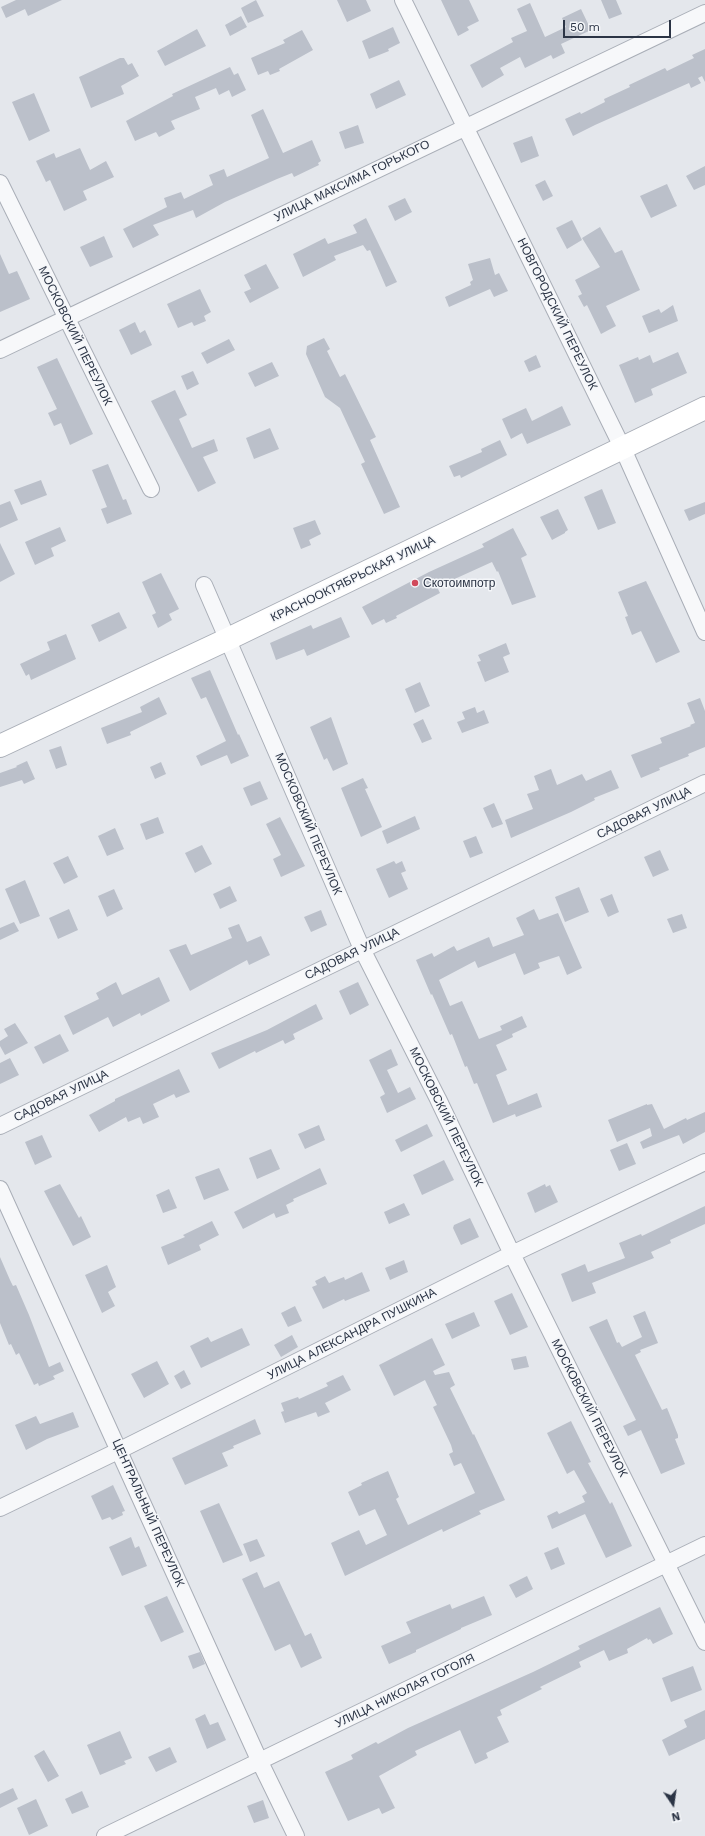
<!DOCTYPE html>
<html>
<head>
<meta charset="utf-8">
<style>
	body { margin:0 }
	#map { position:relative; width:705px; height:1836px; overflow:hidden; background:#e4e7ec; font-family:"Work Sans",sans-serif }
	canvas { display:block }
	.north { position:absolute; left:653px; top:1784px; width:40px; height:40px; -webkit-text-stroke:3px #f4f6f9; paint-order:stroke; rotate:167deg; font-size:11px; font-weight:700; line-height:16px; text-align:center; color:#2b3445 }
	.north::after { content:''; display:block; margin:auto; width:14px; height:18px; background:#2b3445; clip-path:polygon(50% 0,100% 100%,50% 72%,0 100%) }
	.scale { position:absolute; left:563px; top:20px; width:108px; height:18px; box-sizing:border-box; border:2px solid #2b3445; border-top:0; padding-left:5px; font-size:12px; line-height:14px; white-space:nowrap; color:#2b3445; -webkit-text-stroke:3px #f4f6f9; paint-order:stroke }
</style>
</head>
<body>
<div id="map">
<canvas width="705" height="1836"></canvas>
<div class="north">N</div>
<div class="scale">50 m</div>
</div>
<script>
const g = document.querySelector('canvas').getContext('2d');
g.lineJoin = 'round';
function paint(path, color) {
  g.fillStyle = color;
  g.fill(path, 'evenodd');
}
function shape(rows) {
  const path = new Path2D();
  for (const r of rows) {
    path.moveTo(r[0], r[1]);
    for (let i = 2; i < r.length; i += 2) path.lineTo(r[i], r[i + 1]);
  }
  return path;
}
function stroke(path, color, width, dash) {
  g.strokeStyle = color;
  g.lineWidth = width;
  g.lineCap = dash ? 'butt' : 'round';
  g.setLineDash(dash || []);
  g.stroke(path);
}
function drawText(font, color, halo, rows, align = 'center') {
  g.font = font + ' "Work Sans",sans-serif';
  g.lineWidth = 3;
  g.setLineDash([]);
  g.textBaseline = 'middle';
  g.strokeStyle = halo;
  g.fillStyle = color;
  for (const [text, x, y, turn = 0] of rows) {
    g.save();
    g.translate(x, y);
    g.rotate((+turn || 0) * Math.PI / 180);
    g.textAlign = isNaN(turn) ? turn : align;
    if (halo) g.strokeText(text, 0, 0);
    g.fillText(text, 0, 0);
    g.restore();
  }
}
paint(shape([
	[16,0,62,0,28,16,25,9,6,18,1,7],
	[256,0,264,16,248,23,241,8],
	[337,0,366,0,371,11,347,22],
	[441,0,469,0,479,21,467,27,469,30,458,36],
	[601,0,616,0,622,14,609,19],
	[530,3,545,37,566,27,562,18,581,9,591,30,561,44,565,53,553,59,551,55,525,68,520,57,500,68,504,75,482,88,470,65,513,42,511,38,527,31,517,9],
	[241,16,247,27,230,36,225,25],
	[393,27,400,43,388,49,389,51,369,59,362,41],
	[197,29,206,46,165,66,157,51],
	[302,30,313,50,279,69,280,71,270,75,268,71,258,75,251,58,285,43,283,40],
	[705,49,705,82,702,76,698,78,701,83,691,88,689,83,595,125,573,136,565,119,580,112,581,114,605,102,604,99,630,87,629,85,665,68,667,71,694,58,692,55],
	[120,58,124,58,128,65,132,63,139,76,121,86,124,94,91,108,79,77],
	[230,67,234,75,238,73,246,90,232,97,229,90,219,95,216,88,195,97,200,109,171,121,175,129,159,137,156,132,135,141,126,121,173,96,172,94],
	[399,80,406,95,376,109,370,94],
	[34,93,50,131,29,141,12,102],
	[263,109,283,153,312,140,321,161,318,163,319,165,294,177,292,173,277,179,225,202,196,218,193,210,153,225,159,235,133,248,123,229,167,207,164,198,181,192,184,199,213,185,209,175,224,169,227,177,269,158,251,115],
	[358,125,364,143,345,149,339,132],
	[532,136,539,156,521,163,513,143],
	[80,148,90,170,106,161,114,177,83,191,87,200,64,211,50,180,46,182,36,161,54,153,56,158],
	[705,166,705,185,694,190,686,176],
	[545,180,553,196,543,201,535,185],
	[667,184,677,206,651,218,640,196],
	[405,198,412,212,395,221,388,206],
	[366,218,397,282,386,287,370,250,367,251,363,245,334,256,336,260,303,277,293,254,325,238,328,244,357,233,353,225],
	[572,220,582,240,567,249,556,228],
	[600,227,615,253,622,250,640,290,606,306,616,326,601,334,587,305,584,307,578,296,582,294,575,280,600,267,582,238],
	[104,236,113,257,90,267,80,247],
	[0,254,9,274,17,271,30,299,0,312],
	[490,258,495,275,499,273,508,291,494,297,490,289,449,307,445,297,471,285,470,282,473,280,468,264],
	[266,264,279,288,250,303,244,292,251,289,244,275],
	[200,289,211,312,204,316,206,321,194,326,192,322,178,328,167,304],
	[673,305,678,321,649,333,642,316,659,309,661,313],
	[135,322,140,333,145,330,152,345,131,355,119,330],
	[324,338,330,349,327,351,340,377,345,374,376,437,370,440,400,507,384,514,361,464,365,462,340,408,325,397,306,354,307,346],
	[229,339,235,350,207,364,201,353],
	[678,352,687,373,651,389,653,395,635,403,619,365,638,357,639,360,650,355,653,363],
	[536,355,541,367,529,372,524,361],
	[57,358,93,434,70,445,61,423,54,426,48,413,57,409,37,367],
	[272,362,279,376,255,387,248,373],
	[193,371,199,384,187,390,181,376],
	[175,390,187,415,179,419,192,448,214,439,218,451,203,457,216,483,198,492,151,401],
	[562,406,571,425,527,444,522,433,511,439,502,419,526,408,532,421],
	[270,428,279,449,254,459,246,438],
	[500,440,507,455,461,478,460,475,454,477,449,466,482,452,481,449],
	[108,464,123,500,126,499,132,514,107,524,101,509,107,507,92,470],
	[41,480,47,495,21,505,14,490],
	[602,489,616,523,598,530,584,497],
	[10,501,18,520,0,528,0,505],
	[705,502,705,514,689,521,684,510],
	[558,509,568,530,565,532,565,533,552,540,540,517],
	[315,520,321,534,309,540,311,545,301,549,293,528],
	[60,527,66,541,51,548,54,556,35,565,25,542],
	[513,528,527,555,521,558,536,597,512,605,498,571,497,572,492,562,437,587,440,593,396,616,397,618,386,623,384,619,372,625,362,607,429,572,484,547,482,544],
	[0,543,15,574,0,582],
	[161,573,179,609,169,614,172,620,158,628,152,615,156,613,142,582],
	[646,581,680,652,656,663,641,631,632,635,625,617,628,616,618,592],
	[119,612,127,628,99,642,91,625],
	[341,617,350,637,307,656,304,649,276,660,270,643,311,625,313,629],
	[66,634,76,659,31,680,29,674,26,676,20,664,50,650,47,642],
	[506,643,510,654,503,657,509,672,485,682,477,662,481,661,478,655],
	[210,670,238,735,239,734,249,756,231,764,227,755,201,766,196,756,226,741,206,697,201,699,191,678],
	[420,682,430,706,415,713,405,689],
	[159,697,167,714,130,732,131,735,107,744,101,728,142,712,140,707],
	[700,698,705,711,705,747,688,754,689,756,659,768,660,770,641,778,631,755,662,743,660,738,691,726,690,725,695,723,687,703],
	[475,707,477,713,484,710,489,723,462,733,457,722,465,719,462,712],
	[331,717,348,764,333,771,327,758,324,760,310,727],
	[423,719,432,739,422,743,413,724],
	[61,746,67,765,56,769,49,750],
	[27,761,35,779,24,784,22,780,0,787,0,773,17,767,16,766],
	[161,762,166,774,155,779,150,767],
	[551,769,557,785,582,774,586,781,611,770,619,788,594,798,595,800,571,812,511,838,505,820,533,809,527,794,539,790,534,776],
	[363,778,368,788,365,789,382,827,361,837,341,788],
	[260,781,268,799,251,806,243,788],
	[494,803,503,824,492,828,483,808],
	[415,816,420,829,387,844,382,831],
	[158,817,164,833,146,840,140,824],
	[280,817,305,866,281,877,273,859,281,855,266,824],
	[115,828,124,849,107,856,98,836],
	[476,836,483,853,470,858,463,841],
	[202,845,212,864,195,873,185,853],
	[660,850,669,870,653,877,644,857],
	[68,856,78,877,64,884,53,863],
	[394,861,396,864,402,861,406,871,401,873,408,889,389,898,376,869],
	[25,880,40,916,20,924,5,889],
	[230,886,237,901,220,909,213,894],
	[579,887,589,912,565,922,555,897],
	[114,889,123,909,107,917,98,896],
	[612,894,619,912,608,917,600,899],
	[69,909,78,930,58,939,49,918],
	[534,909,539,920,558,913,582,968,567,975,559,956,538,963,540,968,524,975,515,953,478,968,475,961,439,980,450,1006,462,1001,479,1039,502,1030,500,1026,522,1016,527,1027,512,1034,513,1037,496,1045,507,1070,496,1075,508,1105,537,1093,542,1107,516,1117,515,1114,493,1123,477,1083,474,1084,467,1066,465,1067,452,1034,450,1035,432,994,431,995,416,960,432,953,434,957,454,946,457,951,489,937,493,947,524,935,516,918],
	[321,910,327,925,311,932,304,917],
	[682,914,687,928,673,933,667,919],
	[14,922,19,931,0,940,0,928],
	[239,924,247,942,261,936,270,955,249,965,247,960,190,991,169,950,186,944,191,955,232,938,228,928],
	[159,977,170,1001,141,1016,140,1013,113,1027,108,1017,73,1035,64,1016,99,999,96,993,116,982,122,995],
	[358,982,369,1005,350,1015,339,991],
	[316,1004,323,1019,293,1034,295,1039,285,1044,283,1040,256,1053,255,1051,219,1069,211,1053,267,1030],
	[15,1023,28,1043,5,1055,0,1046,0,1041,8,1036,4,1029],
	[60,1034,69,1051,43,1064,34,1047],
	[391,1049,398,1065,387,1070,398,1093,410,1087,416,1099,387,1113,380,1097,385,1094,369,1060],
	[10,1058,19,1075,0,1084,0,1063],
	[179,1069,190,1092,176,1098,174,1094,153,1104,159,1117,143,1124,140,1117,128,1122,126,1117,99,1132,89,1115,115,1101,115,1099],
	[647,1104,647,1105,652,1104,664,1129,686,1118,687,1120,705,1112,705,1132,683,1144,679,1135,643,1149,640,1142,652,1136,650,1128,617,1142,608,1120],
	[427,1124,433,1136,401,1152,395,1140],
	[319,1125,325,1140,305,1149,298,1134],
	[42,1135,52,1157,35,1165,25,1142],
	[627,1143,636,1164,619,1171,610,1150],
	[271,1149,280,1169,257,1179,249,1158],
	[444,1160,454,1180,422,1195,413,1175],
	[219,1168,229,1190,204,1200,195,1177],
	[320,1168,327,1184,293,1199,294,1201,286,1205,289,1213,276,1218,274,1213,243,1229,234,1212],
	[60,1184,79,1218,81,1216,91,1237,73,1246,44,1191],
	[545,1184,546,1187,550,1185,558,1202,535,1213,527,1193],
	[169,1189,177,1208,163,1213,156,1195],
	[404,1203,410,1215,389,1224,384,1212],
	[705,1206,705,1224,670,1240,671,1243,651,1252,654,1258,592,1283,596,1293,572,1302,561,1274,585,1264,588,1272,625,1258,619,1243,641,1234,642,1236],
	[470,1218,479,1237,461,1245,453,1228,454,1225],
	[212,1221,219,1235,199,1245,201,1250,168,1265,161,1247,185,1237,183,1235],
	[0,1257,10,1280,13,1286,16,1285,29,1315,49,1367,60,1362,64,1371,53,1376,55,1379,39,1386,38,1383,34,1385,19,1353,16,1355,11,1344,9,1345,0,1323],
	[404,1260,408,1272,390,1280,385,1268],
	[107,1265,116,1287,108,1292,115,1306,102,1313,85,1275],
	[362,1272,370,1291,345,1301,344,1299,323,1309,312,1287,317,1285,315,1281,325,1276,329,1283,344,1277,345,1280],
	[512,1293,528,1327,510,1335,494,1301],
	[295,1306,302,1321,288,1327,281,1313],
	[645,1311,658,1343,640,1350,641,1352,635,1355,662,1410,667,1408,678,1435,678,1438,675,1439,685,1464,661,1474,641,1430,628,1436,623,1426,636,1420,589,1327,607,1319,617,1343,619,1342,622,1347,642,1337,633,1316],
	[474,1312,480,1326,452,1339,445,1324],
	[242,1328,250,1345,201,1368,190,1346,208,1337,211,1342],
	[292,1335,298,1347,281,1357,274,1345],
	[432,1338,445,1365,433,1371,435,1375,449,1372,455,1385,450,1388,473,1435,474,1434,505,1500,479,1511,481,1514,443,1532,442,1529,345,1576,331,1543,359,1530,366,1545,387,1535,375,1509,359,1516,348,1492,362,1485,361,1483,388,1471,399,1497,396,1499,408,1525,475,1493,461,1463,454,1466,449,1454,453,1452,451,1445,433,1407,437,1405,425,1380,394,1396,379,1365],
	[526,1356,529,1367,514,1370,511,1359],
	[157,1361,169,1384,144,1398,131,1374],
	[184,1370,191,1384,181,1389,174,1376],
	[343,1375,351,1390,325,1403,330,1412,318,1417,316,1412,285,1423,281,1412,284,1411,281,1403,298,1397,299,1399,328,1386,326,1383],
	[73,1412,79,1427,47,1439,26,1450,15,1425,36,1416,40,1424],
	[255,1419,261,1434,233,1446,234,1448,222,1453,228,1466,185,1485,172,1458],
	[571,1421,591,1462,588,1463,610,1504,612,1502,632,1546,606,1558,585,1514,552,1529,547,1516,557,1511,559,1514,585,1502,582,1496,587,1493,574,1470,567,1474,547,1433],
	[113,1485,125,1511,122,1512,123,1515,112,1520,110,1517,102,1520,91,1496],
	[219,1503,243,1555,223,1563,200,1511],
	[131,1537,135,1548,139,1546,147,1566,122,1576,109,1547],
	[257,1539,265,1556,250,1562,243,1544],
	[558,1547,565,1564,551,1570,544,1553],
	[257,1572,264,1588,279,1581,305,1636,311,1633,322,1658,301,1668,290,1644,275,1651,242,1579],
	[527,1576,533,1589,516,1598,509,1585],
	[167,1596,184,1632,161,1642,144,1606],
	[484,1596,492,1615,461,1628,461,1629,416,1650,416,1652,389,1664,381,1646,411,1633,406,1622,450,1604,452,1609],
	[660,1607,673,1634,653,1644,650,1639,648,1640,647,1638,627,1649,628,1653,609,1661,604,1650,579,1662,581,1667,540,1687,542,1689,500,1710,502,1715,497,1717,509,1742,486,1753,488,1758,475,1764,460,1730,415,1751,417,1755,379,1776,395,1808,382,1814,379,1808,348,1821,325,1772,353,1759,351,1755,376,1742,378,1744,408,1728,533,1672,580,1649,578,1646],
	[200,1652,205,1664,193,1669,188,1656],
	[693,1666,702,1690,671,1702,662,1678],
	[705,1710,705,1739,669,1756,662,1740,687,1727,684,1720],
	[205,1714,210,1725,218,1722,226,1740,207,1749,195,1719],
	[120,1731,132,1758,124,1761,126,1764,100,1775,87,1745],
	[170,1747,177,1762,156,1772,148,1757],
	[44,1750,59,1776,48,1782,34,1756],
	[13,1788,18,1799,0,1808,0,1794],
	[82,1791,89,1807,72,1814,65,1799],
	[36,1799,48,1826,29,1835,17,1808],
	[263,1800,269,1818,254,1823,247,1806]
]), '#bbc0ca');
const street = shape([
	[403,0,623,449,705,632],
	[0,183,151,489],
	[0,350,705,13],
	[204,585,362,949,438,1099,512,1254,705,1642],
	[0,1126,705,783],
	[0,1189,260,1762,296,1836],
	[0,1508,120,1450,512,1254,705,1162],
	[105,1836,705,1545]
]);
const secondary = shape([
	[0,746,228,639,705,408]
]);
stroke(street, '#a9aeb7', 18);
stroke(secondary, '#a9aeb7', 24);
stroke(street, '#f7f8fa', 16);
stroke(secondary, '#fff', 22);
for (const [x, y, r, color] of [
	[415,583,4,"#d1495b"]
]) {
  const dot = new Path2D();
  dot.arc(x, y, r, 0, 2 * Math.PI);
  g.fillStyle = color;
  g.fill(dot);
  stroke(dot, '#f4f6f9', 1.5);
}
drawText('12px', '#2b3445', '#f4f6f9', [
	["УЛИЦА МАКСИМА ГОРЬКОГО",352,181,-26],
	["НОВГОРОДСКИЙ ПЕРЕУЛОК",557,314,64],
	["МОСКОВСКИЙ ПЕРЕУЛОК",75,336,64],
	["КРАСНООКТЯБРЬСКАЯ УЛИЦА",353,579,-26],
	["САДОВАЯ УЛИЦА",644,813,-26],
	["МОСКОВСКИЙ ПЕРЕУЛОК",308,824,67],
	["САДОВАЯ УЛИЦА",352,954,-26],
	["САДОВАЯ УЛИЦА",61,1096,-26],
	["МОСКОВСКИЙ ПЕРЕУЛОК",446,1117,64],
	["УЛИЦА АЛЕКСАНДРА ПУШКИНА",352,1334,-27],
	["МОСКОВСКИЙ ПЕРЕУЛОК",589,1408,63],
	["ЦЕНТРАЛЬНЫЙ ПЕРЕУЛОК",148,1513,66],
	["УЛИЦА НИКОЛАЯ ГОГОЛЯ",405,1691,-26]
]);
drawText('12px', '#2b3445', '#f4f6f9', [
	["Скотоимпотр",423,583]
], 'left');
</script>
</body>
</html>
